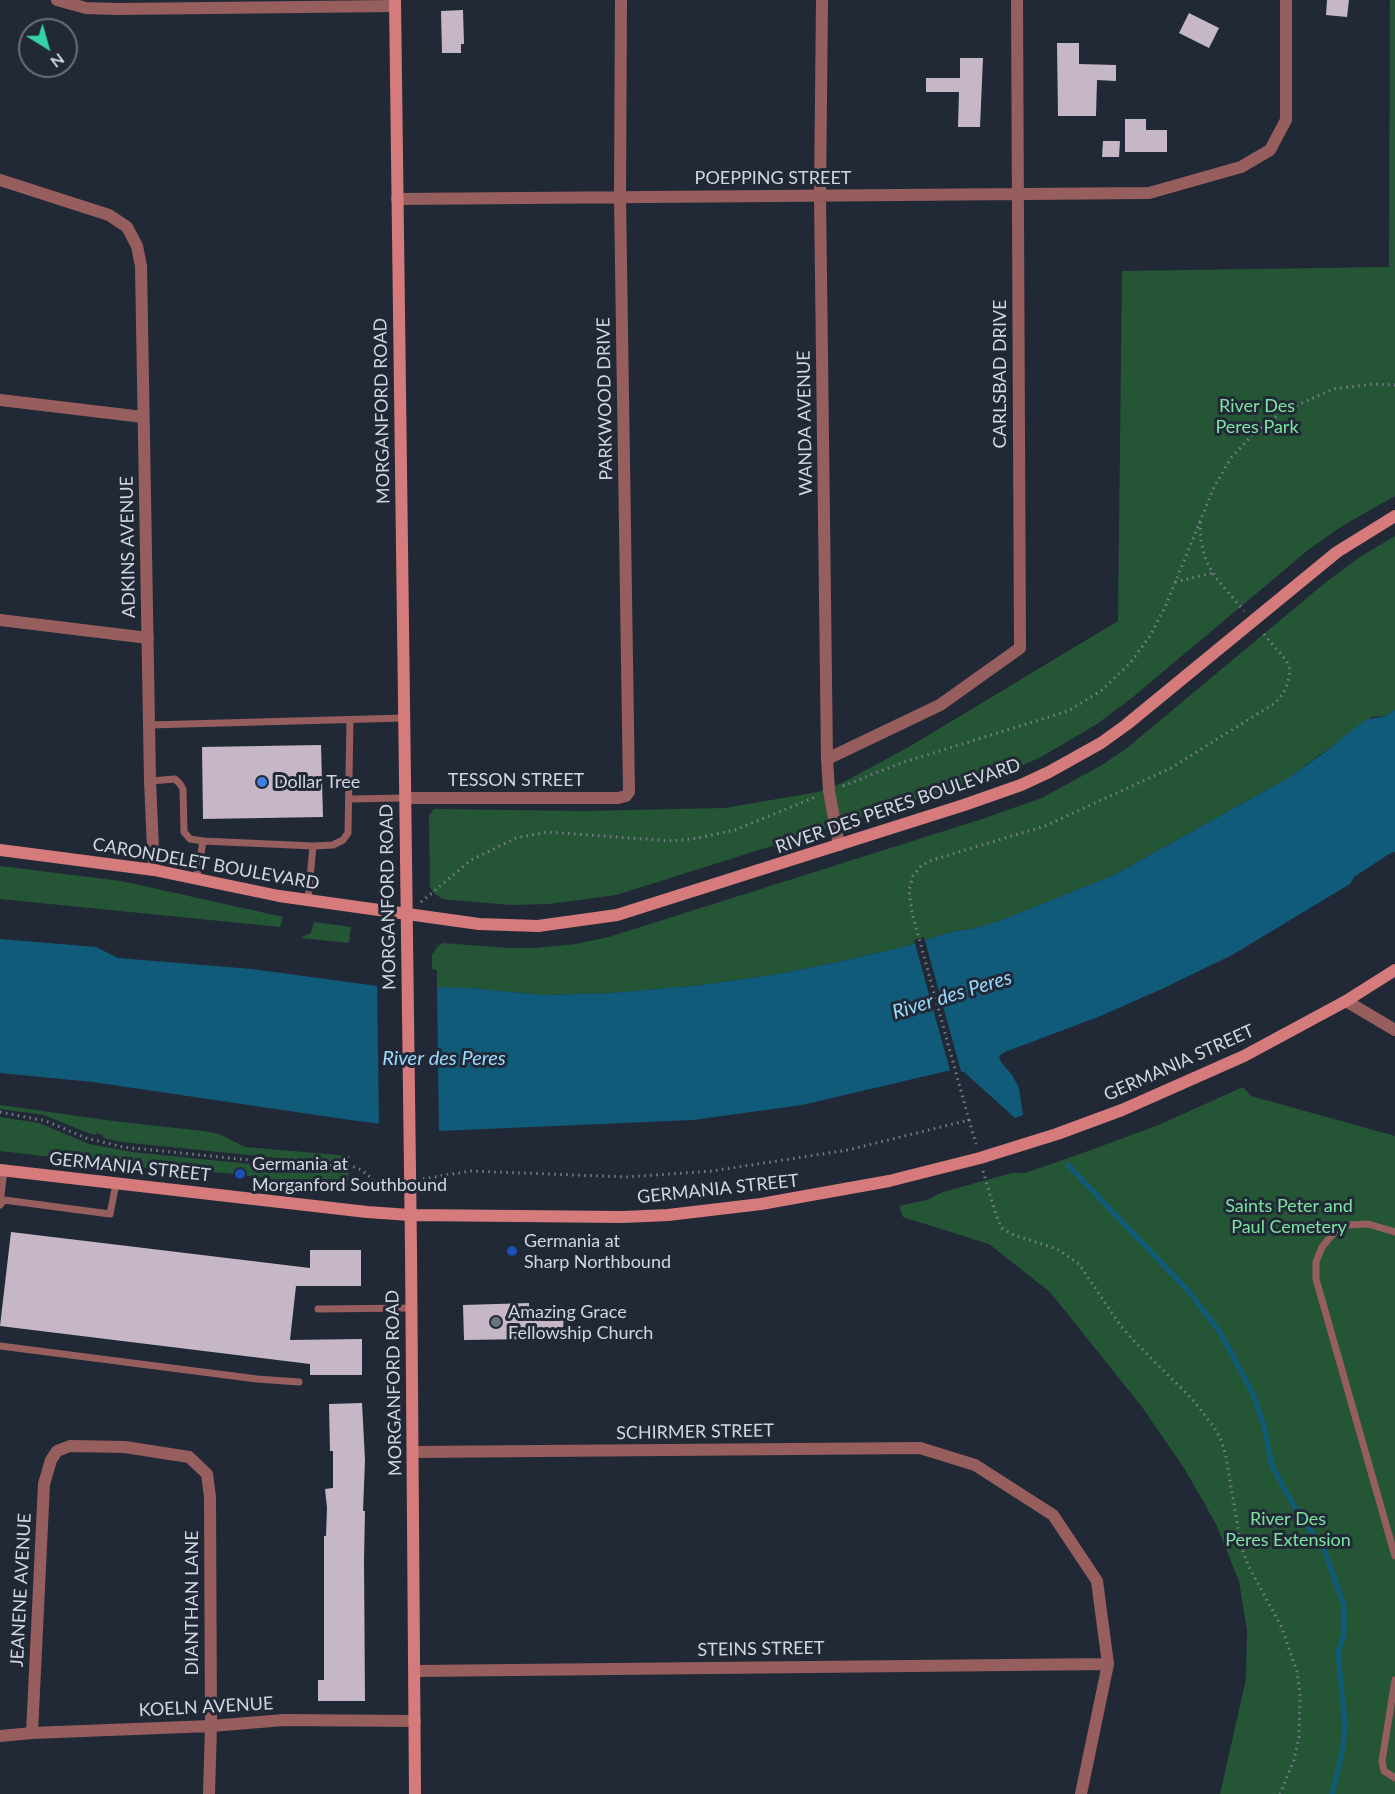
<!DOCTYPE html>
<html>
<head>
<meta charset="utf-8">
<style>
	body { margin:0 }
	#map { position:relative; width:1395px; height:1794px; overflow:hidden; background:#222936; font-family:Lato,sans-serif }
	canvas { display:block }
	.north { position:absolute; left:18px; top:18px; width:60px; height:60px; box-sizing:border-box; background:#222936; border:2px solid #686e7a; border-radius:50%; rotate:143deg; font-size:16px; font-weight:700; line-height:24px; text-align:center; color:#d1d6df }
	.north::after { content:''; display:block; margin:auto; width:21px; height:27px; background:#34d4a8; clip-path:polygon(50% 0,100% 100%,50% 72%,0 100%) }
</style>
</head>
<body>
<div id="map">
<canvas width="1395" height="1794"></canvas>
<div class="north">N</div>
</div>
<script>
const g = document.querySelector('canvas').getContext('2d');
g.lineJoin = 'round';
function paint(path, color) {
  g.fillStyle = color;
  g.fill(path, 'evenodd');
}
function shape(rows) {
  const path = new Path2D();
  for (const r of rows) {
    path.moveTo(r[0], r[1]);
    for (let i = 2; i < r.length; i += 2) path.lineTo(r[i], r[i + 1]);
  }
  return path;
}
function stroke(path, color, width, dash) {
  g.strokeStyle = color;
  g.lineWidth = width;
  g.lineCap = dash ? 'butt' : 'round';
  g.setLineDash(dash || []);
  g.stroke(path);
}
function drawText(font, color, halo, rows, align = 'center') {
  g.font = font + ' Lato,sans-serif';
  g.lineWidth = 6;
  g.setLineDash([]);
  g.textBaseline = 'middle';
  g.strokeStyle = halo;
  g.fillStyle = color;
  for (const [text, x, y, turn = 0] of rows) {
    g.save();
    g.translate(x, y);
    g.rotate((+turn || 0) * Math.PI / 180);
    g.textAlign = isNaN(turn) ? turn : align;
    if (halo) g.strokeText(text, 0, 0);
    g.fillText(text, 0, 0);
    g.restore();
  }
}
paint(shape([
	[1390,0,1395,0,1395,496,1342,526,1308,550,1133,697,1097,724,1041,757,1010,771,616,895,549,904,511,905,442,899,433,892,430,887,429,815,434,809,583,811,725,808,818,792,840,784,907,748,1118,621,1122,271,1389,267],
	[1395,536,1395,710,1386,716,1372,717,1288,778,1114,875,999,921,972,929,954,931,903,947,838,962,778,974,702,985,611,993,543,995,470,988,437,988,437,970,432,969,432,955,438,946,443,943,507,948,535,948,576,944,609,937,979,820,1042,798,1102,765,1127,748,1326,582,1360,557],
	[0,866,121,881,283,917,280,927,0,899],
	[314,922,351,927,349,943,300,938,311,933],
	[1243,1087,1251,1096,1395,1136,1395,1794,1220,1794,1246,1679,1247,1630,1239,1581,1216,1524,1184,1468,1142,1407,1050,1292,989,1244,903,1217,899,1206,927,1200,943,1192,1012,1173,1025,1173,1080,1154,1161,1124],
	[0,1105,113,1121,203,1131,219,1134,245,1147,350,1156,350,1161,307,1161,122,1142,103,1138,103,1135,96,1133,96,1135,88,1133,44,1115,0,1109],
	[0,1117,39,1123,89,1144,132,1152,319,1171,349,1169,347,1189,227,1173,164,1170,0,1151]
]), '#245636');
paint(shape([
	[1395,710,1395,852,1389,854,1354,877,1350,884,1232,955,1164,988,1098,1017,1005,1052,999,1056,1001,1062,1012,1075,1019,1088,1023,1115,1015,1118,964,1072,947,1071,802,1105,693,1120,439,1131,350,1120,93,1082,0,1073,0,939,96,947,118,958,252,969,377,986,470,988,543,995,611,993,702,985,778,974,838,962,903,947,954,931,972,929,999,921,1114,875,1288,778,1321,755,1365,720,1386,716]
]), '#115b7a');
paint(shape([
	[924,937,962,1075,951,1074,914,940],
	[377,983,437,985,439,1134,379,1126]
]), '#222936');
stroke(shape([
	[1068,1165,1191,1294,1221,1334,1253,1394,1264,1426,1272,1466,1294,1506,1325,1552,1344,1606,1344,1633,1338,1653,1345,1726,1342,1753,1332,1794]
]), '#115b7a', 5);
paint(shape([
	[1327,0,1349,0,1347,17,1326,15],
	[463,10,464,44,461,44,461,53,442,53,441,11],
	[1189,13,1219,28,1209,48,1179,33],
	[1057,43,1079,43,1079,64,1116,65,1116,81,1097,80,1096,116,1058,116],
	[960,58,983,58,980,127,958,127,959,92,926,92,926,78,960,78],
	[1125,119,1146,119,1146,130,1167,130,1167,152,1125,152],
	[1103,141,1120,141,1119,157,1102,157],
	[321,745,323,817,203,819,202,747],
	[11,1232,310,1268,310,1250,361,1250,361,1286,296,1286,290,1340,362,1339,362,1375,310,1375,310,1364,0,1326],
	[529,1303,529,1312,564,1312,563,1330,530,1330,530,1339,464,1340,463,1305],
	[362,1403,365,1460,363,1511,365,1511,364,1560,365,1701,318,1701,318,1680,324,1680,324,1536,326,1536,327,1508,325,1489,333,1488,333,1451,330,1451,329,1404]
]), '#c6b7c6');
stroke(shape([
	[1200,522,1201,541,1206,561,1216,578,1244,611],
	[1175,582,1213,573],
	[843,786,901,763,1068,711,1101,691,1130,663,1150,636,1166,605,1214,487,1231,458,1254,433,1282,412,1333,389,1374,384,1395,385],
	[421,902,471,860,516,838,547,832,672,841,698,838,735,830,818,796],
	[0,1112,46,1121,86,1138,123,1147,307,1166,349,1165,362,1170,379,1185,398,1183],
	[969,1120,976,1144],
	[983,1171,996,1215,1002,1228,1014,1235,1057,1249,1079,1264,1120,1325,1133,1340,1193,1400,1214,1427,1222,1442,1226,1457,1241,1546,1248,1565,1282,1628,1297,1672,1300,1693,1299,1737,1294,1760,1280,1794],
	[423,1179,471,1171,627,1177,712,1171,848,1150,969,1120,912,913,909,890,913,876,920,867,929,861,1045,826,1171,768,1275,703,1283,694,1288,682,1290,669,1286,660,1262,632]
]), '#787e89', 3, [1.5, 4.5]);
stroke(shape([
	[149,725,404,718],
	[150,781,175,779,180,784,183,789,184,832,190,839,203,841,313,846,333,845,343,840,348,833,350,720],
	[350,799,405,798],
	[197,878,203,841],
	[308,900,313,846],
	[0,1202,4,1171],
	[0,1205,4,1200,110,1214,116,1184],
	[1395,1232,1368,1224,1347,1225,1333,1234,1322,1247,1316,1262,1316,1279,1395,1556],
	[318,1309,411,1308],
	[0,1346,257,1379,299,1382],
	[1395,1680,1382,1761,1384,1771,1395,1778]
]), '#975e5e', 7);
stroke(shape([
	[822,0,820,196,827,759,829,791,839,845],
	[0,180,109,215,127,227,137,246,141,266,150,781,154,870],
	[397,199,1149,193,1241,167,1270,150,1286,120,1286,0],
	[0,400,143,417],
	[0,620,148,638],
	[827,759,940,705,1020,648,1017,0],
	[405,798,618,798,626,796,629,792,620,197,621,0],
	[1346,1001,1395,1030],
	[413,1452,920,1448,975,1465,1053,1515,1097,1581,1108,1664,1081,1794],
	[415,1671,1108,1664],
	[32,1733,44,1484,51,1460,57,1451,70,1446,125,1447,189,1457,207,1474,210,1497,211,1726,209,1794],
	[0,1736,32,1733,211,1726,284,1720,415,1721]
]), '#975e5e', 12);
stroke(shape([
	[57,0,86,8,117,9,395,6]
]), '#975e5e', 12);
stroke(shape([
	[395,0,411,1248,415,1794],
	[0,850,154,870,279,896,479,924,538,926,617,915,964,805,1021,785,1049,772,1101,743,1126,725,1337,552,1395,516],
	[0,1170,367,1212,410,1215,623,1217,668,1215,761,1204,889,1181,980,1158,1057,1134,1122,1110,1244,1056,1346,1001,1395,970]
]), '#d57b7b', 12);
for (const [x, y, r, color] of [
	[262,782,6,"#3f7fe0"],
	[240,1174,6,"#1a4fb4"],
	[512,1251,6,"#1a4fb4"],
	[496,1322,6,"#6b7280"]
]) {
  const dot = new Path2D();
  dot.arc(x, y, r, 0, 2 * Math.PI);
  g.fillStyle = color;
  g.fill(dot);
  stroke(dot, '#222936', 2);
}
drawText('18px', '#d1d6df', '#222936', [
	["POEPPING STREET",773,178],
	["CARLSBAD DRIVE",1000,374,-90],
	["PARKWOOD DRIVE",605,399,-91],
	["MORGANFORD ROAD",382,411,-91],
	["WANDA AVENUE",805,423,-91],
	["ADKINS AVENUE",128,547,-91],
	["TESSON STREET",516,780],
	["RIVER DES PERES BOULEVARD",898,806,-19],
	["CARONDELET BOULEVARD",206,864,10],
	["MORGANFORD ROAD",388,897,-91],
	["GERMANIA STREET",1179,1063,-24],
	["GERMANIA STREET",130,1167,6],
	["GERMANIA STREET",718,1189,-6],
	["MORGANFORD ROAD",394,1383,-91],
	["SCHIRMER STREET",695,1432,-1],
	["JEANENE AVENUE",21,1590,-87],
	["DIANTHAN LANE",192,1603,-90],
	["STEINS STREET",761,1649,-1],
	["KOELN AVENUE",206,1707,-3]
]);
drawText('18px', '#7ce3a0', '#222936', [
	["River Des",1257,406],
	["Peres Park",1257,427],
	["Saints Peter and",1289,1206],
	["Paul Cemetery",1289,1227],
	["River Des",1288,1519],
	["Peres Extension",1288,1540]
]);
drawText('18px', '#d1d6df', '#222936', [
	["Dollar Tree",274,782],
	["Germania at",252,1164],
	["Morganford Southbound",252,1185],
	["Germania at",524,1241],
	["Sharp Northbound",524,1262],
	["Amazing Grace",508,1312],
	["Fellowship Church",508,1333]
], 'left');
drawText('italic 20px', '#99dafd', '#222936', [
	["River des Peres",952,995,-17],
	["River des Peres",444,1059]
]);
</script>
</body>
</html>
